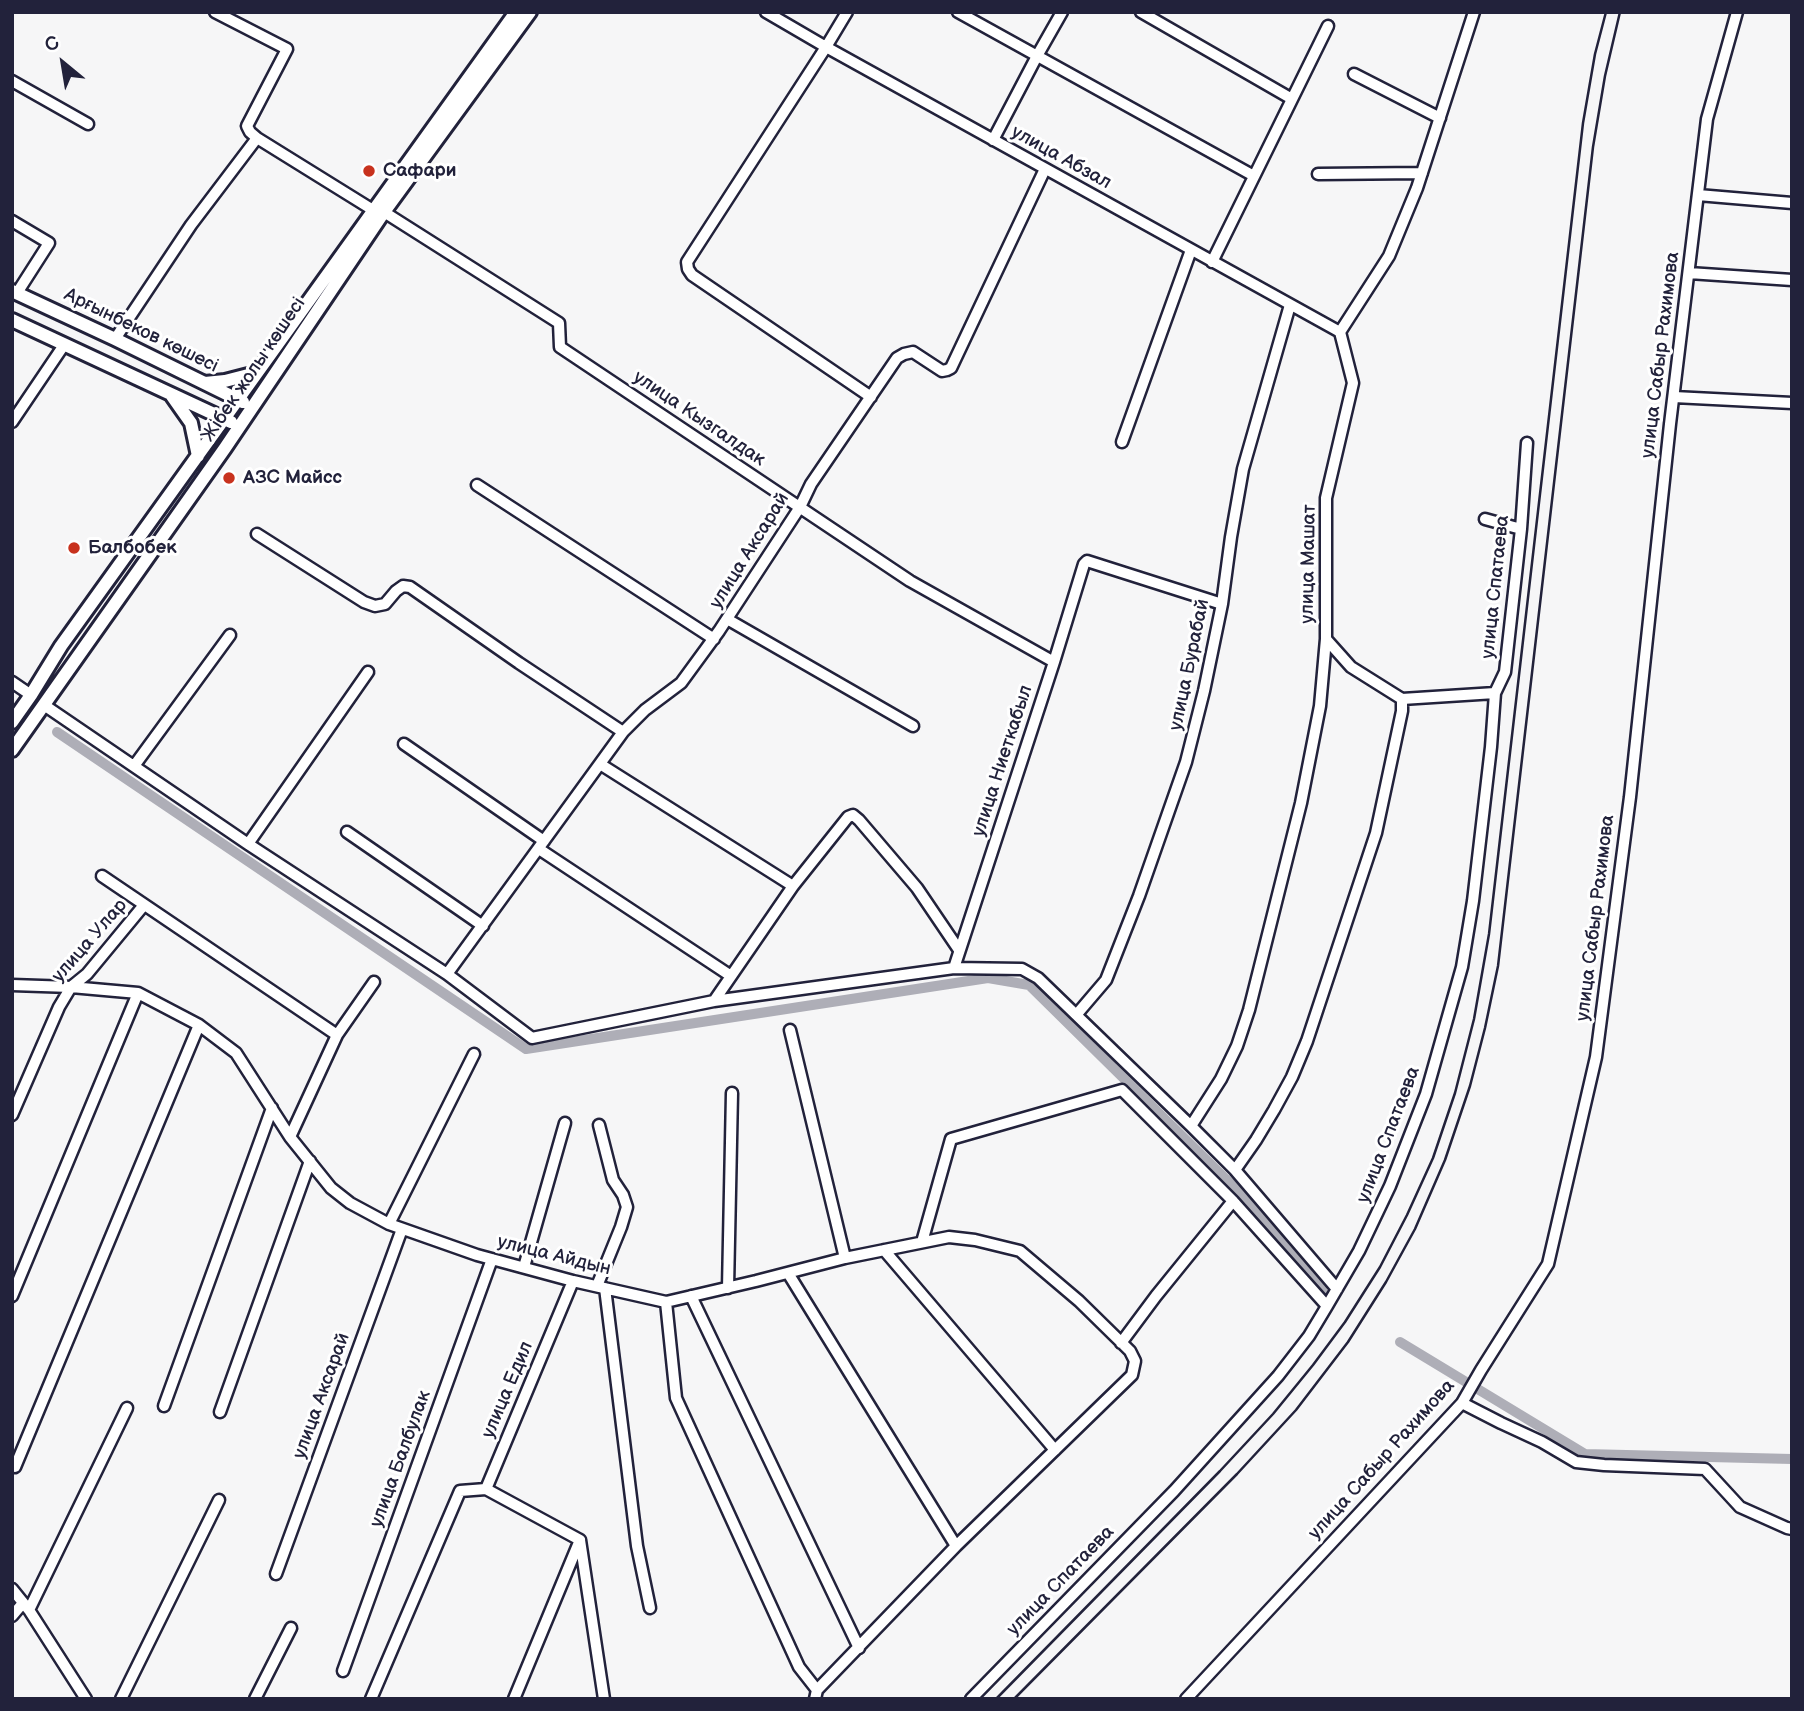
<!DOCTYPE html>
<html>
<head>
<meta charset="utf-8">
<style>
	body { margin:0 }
	#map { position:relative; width:1804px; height:1711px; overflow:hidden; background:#f6f6f7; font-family:"Balsamiq Sans",sans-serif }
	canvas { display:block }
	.frame { position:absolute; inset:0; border:14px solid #22223b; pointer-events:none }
	.north { position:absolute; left:28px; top:28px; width:70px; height:70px; -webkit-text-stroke:5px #fff; paint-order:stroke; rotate:330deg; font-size:19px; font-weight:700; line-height:28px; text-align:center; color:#22223b }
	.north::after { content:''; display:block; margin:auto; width:24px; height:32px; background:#22223b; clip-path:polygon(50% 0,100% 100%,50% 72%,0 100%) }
</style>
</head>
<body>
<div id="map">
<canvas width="1804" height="1711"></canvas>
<div class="frame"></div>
<div class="north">С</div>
</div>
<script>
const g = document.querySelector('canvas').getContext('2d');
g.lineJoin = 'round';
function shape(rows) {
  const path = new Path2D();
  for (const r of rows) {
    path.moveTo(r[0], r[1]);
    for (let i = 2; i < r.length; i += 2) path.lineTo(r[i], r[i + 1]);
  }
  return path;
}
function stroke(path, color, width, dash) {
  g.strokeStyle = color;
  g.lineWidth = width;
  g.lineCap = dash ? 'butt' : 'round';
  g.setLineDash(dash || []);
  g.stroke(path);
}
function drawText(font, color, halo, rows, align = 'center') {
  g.font = font + ' "Balsamiq Sans",sans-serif';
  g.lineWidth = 6;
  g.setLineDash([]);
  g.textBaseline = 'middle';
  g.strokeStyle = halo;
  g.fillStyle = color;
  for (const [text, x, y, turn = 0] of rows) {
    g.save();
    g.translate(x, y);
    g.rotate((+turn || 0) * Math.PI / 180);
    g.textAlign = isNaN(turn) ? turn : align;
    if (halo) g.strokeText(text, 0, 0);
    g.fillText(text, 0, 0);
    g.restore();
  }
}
stroke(shape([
	[57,732,526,1049,988,978,1029,985,1244,1197,1323,1292],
	[1400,1342,1585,1454,1792,1459]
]), '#aeaeb7', 10);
const minor = shape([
	[215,12,287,49,247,126,250,132,257,138,373,210],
	[766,12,826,47,1340,332],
	[847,12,826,47,687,262,688,269,692,275,871,397],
	[958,12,1254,176],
	[1141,12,1292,99],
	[1354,74,1440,118],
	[12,81,88,124],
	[993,140,1037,56,1062,12],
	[1318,174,1422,173],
	[1698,195,1792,203],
	[384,212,559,323,560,347,910,581,1054,662],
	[12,221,49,243,17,293],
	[1212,262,1328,26],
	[1689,273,1792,280],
	[115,339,191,225,257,138],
	[1674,397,1792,403],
	[12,422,64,345],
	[1122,442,1191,250],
	[477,485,714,639],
	[1485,519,1521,529],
	[257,534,364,602,375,606,385,604,396,591,403,586,410,587,519,663,623,732],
	[727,619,913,726],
	[12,682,31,695],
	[1402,699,1495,693],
	[44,705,248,844,447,974,532,1038,714,1001,954,968,1022,969,1038,978,1191,1126,1235,1170,1337,1289],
	[404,744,544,841],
	[600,764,793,886],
	[134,766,230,635],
	[347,832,483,926],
	[248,844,368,672],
	[539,849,731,976],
	[102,876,337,1035],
	[954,968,1054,662,1084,564,1087,561,1222,604],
	[447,974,623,732,645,710,681,683,719,631,800,507,811,484,897,358,904,354,913,352,942,371,947,370,951,368,1045,169],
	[12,985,71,987,138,993,199,1025,236,1053,290,1137,331,1188,350,1203,389,1224,477,1255,573,1281,666,1302,756,1281,845,1258,949,1237,975,1240,1020,1251,1079,1301,1130,1351,1135,1361,1132,1375,956,1546,817,1690,815,1699],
	[714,1001,793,886,848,817,853,815,859,820,917,888,959,950],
	[1077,1014,1106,980,1139,896,1186,762,1204,691,1222,604,1231,537,1243,469,1290,305],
	[790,1030,845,1258],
	[12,1115,59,1007,71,987,87,974,144,905],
	[1191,1126,1221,1079,1237,1046,1249,1010,1301,803,1320,706,1326,639,1326,498,1353,383,1340,332,1389,256,1417,188,1474,12],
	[290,1137,337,1035,374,982],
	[1235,1170,1256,1140,1274,1110,1292,1077,1307,1041,1376,833,1402,711,1402,699,1351,667,1326,639],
	[389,1224,474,1054],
	[922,1242,951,1139,1122,1090,1233,1201,1327,1306],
	[884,1250,1055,1450],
	[524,1267,565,1123],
	[788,1273,956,1546],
	[597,1286,621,1227,627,1207,623,1195,613,1180,599,1125],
	[605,1288,637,1546,650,1608],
	[728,1288,732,1093],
	[12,1296,138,993],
	[691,1296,859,1648],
	[666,1302,676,1398,799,1667,817,1690],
	[1121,1343,1156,1296,1233,1201],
	[1462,1403,1501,1423,1542,1442,1576,1462,1604,1465,1705,1469,1740,1507,1787,1528,1792,1529],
	[164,1406,272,1108],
	[220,1412,310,1161],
	[15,1467,199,1025],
	[486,1489,580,1540,514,1699],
	[580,1540,604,1699],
	[276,1574,402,1229],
	[12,1589,29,1610,86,1699],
	[29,1610,127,1408],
	[12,1616,23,1603],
	[343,1671,492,1259],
	[121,1699,219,1500],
	[255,1699,291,1628],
	[371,1699,460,1491,486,1489,573,1281],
	[971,1699,1174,1491,1278,1376,1309,1336,1327,1306,1359,1251,1390,1186,1426,1094,1462,967,1473,901,1491,747,1495,693,1505,672,1521,529,1527,443],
	[1186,1699,1462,1403,1481,1370,1548,1264,1596,1057,1630,797,1670,424,1707,119,1737,12]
]);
const major = shape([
	[12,291,115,339,243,402],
	[12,320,231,422],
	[205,383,225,381,256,373],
	[172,396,191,423,198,456],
	[12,722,31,695,61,646,516,12],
	[12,750,225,448,384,212,530,12]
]);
stroke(minor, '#22223b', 15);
stroke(major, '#22223b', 18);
stroke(minor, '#fff', 10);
stroke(major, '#fff', 12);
stroke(shape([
	[996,1699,1220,1471,1273,1414,1313,1365,1345,1322,1380,1267,1407,1215,1433,1158,1455,1093,1474,1019,1489,934,1583,123,1595,54,1606,12],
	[1014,1699,1237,1474,1296,1410,1348,1342,1386,1282,1415,1229,1445,1160,1470,1086,1485,1028,1498,966,1593,147,1605,76,1620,12]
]), '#22223b', 2.5);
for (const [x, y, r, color] of [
	[369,171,7,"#c8321e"],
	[229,478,7,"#c8321e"],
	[74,548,7,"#c8321e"]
]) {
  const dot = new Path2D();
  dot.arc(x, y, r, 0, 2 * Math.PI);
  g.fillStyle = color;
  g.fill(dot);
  stroke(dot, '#fff', 2.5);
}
drawText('19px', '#22223b', '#fff', [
	["улица Абзал",1061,158,29],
	["Арғынбеков көшесі",141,331,26],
	["улица Сабыр Рахимова",1661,355,-83],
	["Жібек жолы көшесі",254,370,-56],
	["улица Кызгалдак",699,419,34],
	["улица Аксарай",750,551,-58],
	["улица Машат",1309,564,-89],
	["улица Спатаева",1496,587,-84],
	["улица Бурабай",1190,665,-78],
	["улица Ниеткабыл",1003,761,-72],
	["улица Сабыр Рахимова",1596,918,-83],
	["улица Улар",90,941,-49],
	["улица Спатаева",1389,1135,-69],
	["улица Айдын",554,1256,14],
	["улица Едил",508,1390,-67],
	["улица Аксарай",322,1396,-70],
	["улица Балбулак",401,1459,-70],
	["улица Сабыр Рахимова",1382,1460,-48],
	["улица Спатаева",1061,1581,-46]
]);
drawText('bold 19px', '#22223b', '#fff', [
	["Сафари",383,171],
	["АЗС Майсс",243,478],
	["Балбобек",88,548]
], 'left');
</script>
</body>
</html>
